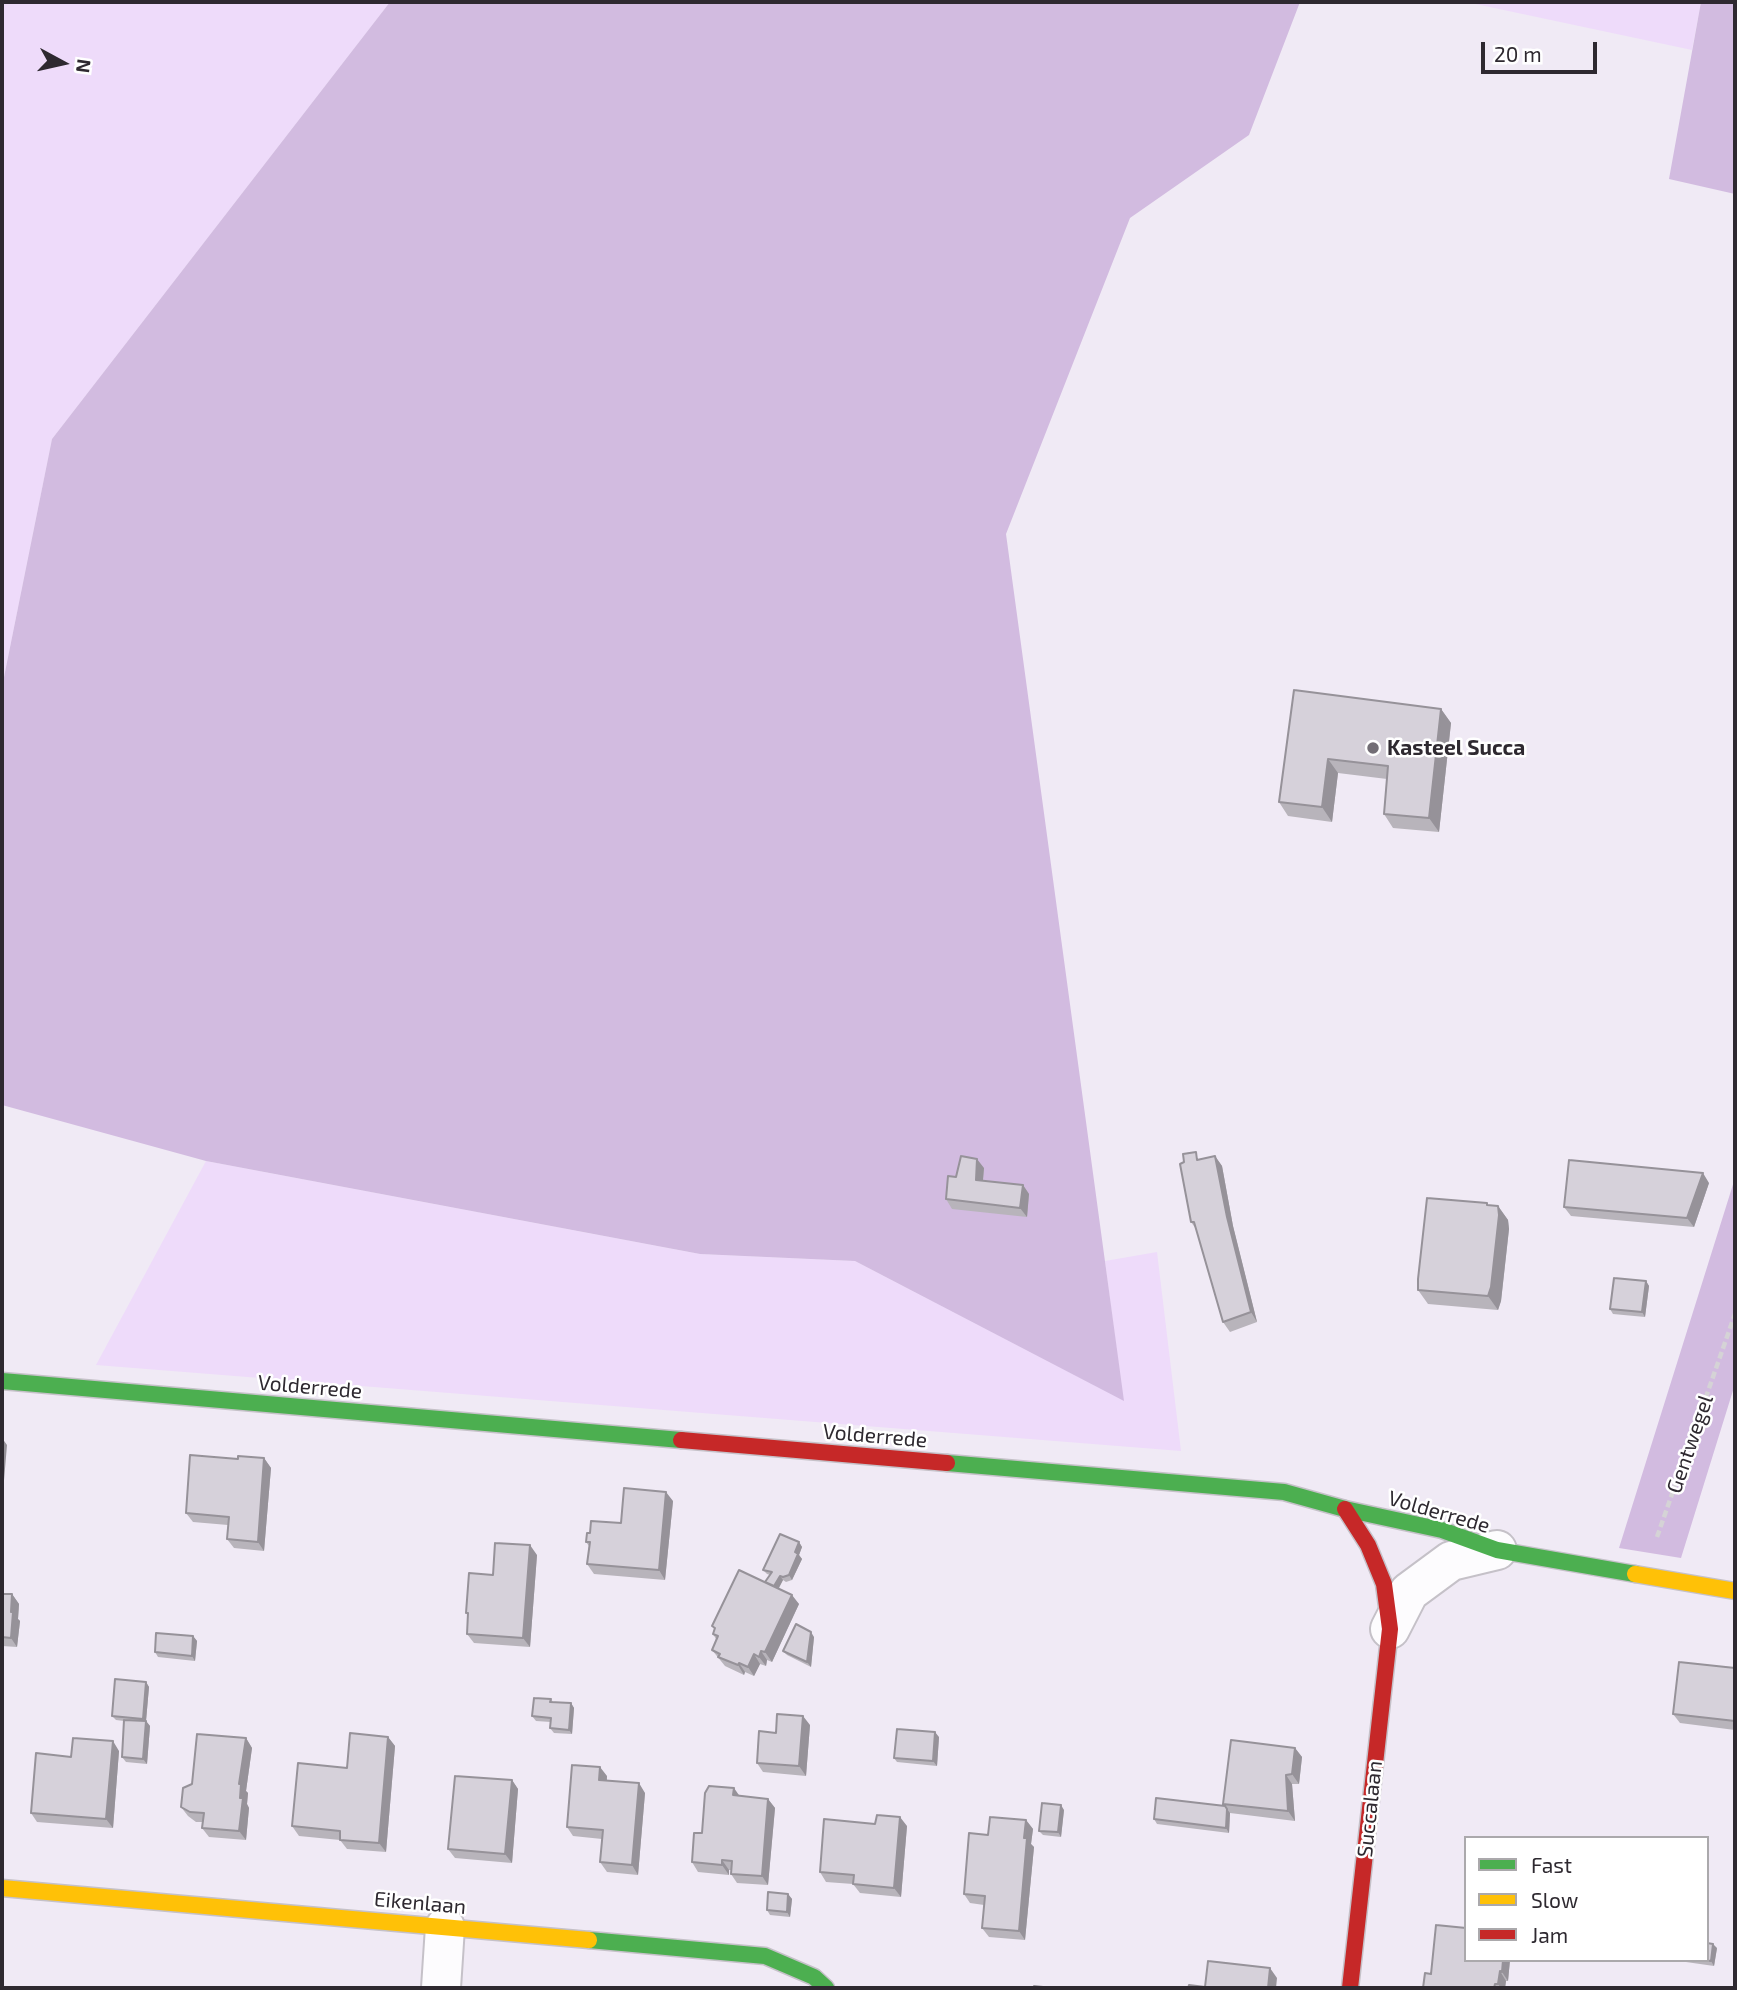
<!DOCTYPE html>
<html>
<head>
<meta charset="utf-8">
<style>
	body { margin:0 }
	#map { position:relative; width:1737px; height:1990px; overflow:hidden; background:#f0eaf5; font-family:"Exo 2",sans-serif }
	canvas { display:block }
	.frame { position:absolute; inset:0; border:4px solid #2e2930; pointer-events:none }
	.legend { position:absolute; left:1464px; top:1836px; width:245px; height:126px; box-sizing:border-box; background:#fff; border:2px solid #aba9ac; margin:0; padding:9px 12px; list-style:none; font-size:21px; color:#2e2930 }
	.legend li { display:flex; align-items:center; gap:14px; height:35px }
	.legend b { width:35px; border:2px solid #aba9ac }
	.north { position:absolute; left:28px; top:28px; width:70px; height:70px; -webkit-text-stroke:5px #fff; paint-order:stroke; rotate:98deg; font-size:19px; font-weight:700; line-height:28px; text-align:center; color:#2e2930 }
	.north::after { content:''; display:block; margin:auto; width:24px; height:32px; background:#2e2930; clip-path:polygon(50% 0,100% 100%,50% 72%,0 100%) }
	.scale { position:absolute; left:1481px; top:42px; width:116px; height:32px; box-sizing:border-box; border:4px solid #2e2930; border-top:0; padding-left:9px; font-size:21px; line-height:24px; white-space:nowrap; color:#2e2930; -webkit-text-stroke:5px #fff; paint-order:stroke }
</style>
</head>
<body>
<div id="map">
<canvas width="1737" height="1990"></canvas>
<div class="frame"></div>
<ul class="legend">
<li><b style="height:9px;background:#4caf50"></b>Fast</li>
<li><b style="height:9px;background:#ffc107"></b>Slow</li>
<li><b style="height:9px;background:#c62828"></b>Jam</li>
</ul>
<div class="north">N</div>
<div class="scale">20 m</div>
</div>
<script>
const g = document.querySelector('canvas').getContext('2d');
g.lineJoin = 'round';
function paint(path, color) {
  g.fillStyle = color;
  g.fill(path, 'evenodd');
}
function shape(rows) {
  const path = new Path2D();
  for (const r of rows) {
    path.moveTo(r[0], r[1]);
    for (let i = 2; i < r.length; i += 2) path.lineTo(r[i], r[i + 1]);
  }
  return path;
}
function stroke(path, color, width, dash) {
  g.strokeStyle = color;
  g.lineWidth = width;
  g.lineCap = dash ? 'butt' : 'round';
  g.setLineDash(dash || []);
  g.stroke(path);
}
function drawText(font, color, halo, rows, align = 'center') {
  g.font = font + ' "Exo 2",sans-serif';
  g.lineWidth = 5;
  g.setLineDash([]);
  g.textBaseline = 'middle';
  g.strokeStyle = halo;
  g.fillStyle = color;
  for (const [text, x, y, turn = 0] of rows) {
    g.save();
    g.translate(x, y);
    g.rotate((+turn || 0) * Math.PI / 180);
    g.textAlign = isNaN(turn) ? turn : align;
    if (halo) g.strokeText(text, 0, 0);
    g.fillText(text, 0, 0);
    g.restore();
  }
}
paint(shape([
	[2,2,390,2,52,439,2,687],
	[1466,2,1701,2,1692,50],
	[206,1161,700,1254,855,1261,1123,1400,1105,1261,1157,1252,1181,1451,96,1365]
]), '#eedbfa');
paint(shape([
	[390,2,1300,2,1249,135,1130,218,1006,534,1124,1401,855,1261,700,1254,206,1161,2,1105,2,687,52,439],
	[1701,2,1735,2,1735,194,1669,179],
	[1735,1178,1735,1384,1681,1558,1619,1548]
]), '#d2bbe0');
const street = shape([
	[1390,1629,1409,1592,1451,1561,1497,1550],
	[441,1988,445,1927]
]);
const fast = shape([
	[2,1381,681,1440],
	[947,1463,1284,1492,1345,1509,1442,1530,1497,1550,1635,1574],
	[589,1940,765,1956,814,1977,826,1988]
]);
const slow = shape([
	[1635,1574,1735,1591],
	[2,1888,589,1940]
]);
const jam = shape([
	[681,1440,947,1463],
	[1345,1509,1368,1545,1384,1584,1390,1629,1350,1988]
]);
stroke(street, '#c5c1c8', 42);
stroke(fast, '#c5c1c8', 19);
stroke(slow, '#c5c1c8', 19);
stroke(jam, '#c5c1c8', 19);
stroke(shape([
	[1657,1537,1735,1314]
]), '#d5d3d6', 4.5, [7, 3.5]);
stroke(street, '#fdfcfe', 38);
stroke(fast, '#4caf50', 16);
stroke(slow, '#ffc107', 16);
stroke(jam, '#c62828', 16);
paint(shape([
	[1294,690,1441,709,1451,723,1439,832,1393,828,1384,814,1387,779,1338,773,1332,822,1288,816,1279,802],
	[1215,1156,1222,1166,1233,1226,1257,1322,1230,1332,1223,1322,1196,1229,1191,1222,1184,1162],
	[984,1168,983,1181,1023,1185,1029,1194,1027,1217,952,1209,946,1199,956,1177],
	[1709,1183,1694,1227,1571,1216,1564,1207],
	[1488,1205,1498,1206,1508,1220,1509,1229,1501,1301,1498,1310,1428,1304,1418,1290],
	[1646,1281,1649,1286,1645,1317,1613,1314,1610,1309],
	[264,1458,271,1468,264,1551,234,1548,227,1539,228,1525,193,1522,186,1513],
	[673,1501,665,1580,594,1574,587,1564,589,1546,586,1542,590,1533,621,1523],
	[799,1542,802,1547,799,1555,802,1559,792,1580,786,1582,783,1580,779,1588,799,1604,772,1662,767,1660,766,1666,760,1664,754,1676,745,1672,744,1675,725,1666,712,1650,716,1639,713,1634,714,1629,712,1626,765,1582,770,1575,767,1574,763,1570],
	[537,1555,530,1647,474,1643,467,1634,468,1616,466,1613,493,1575],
	[2,1594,12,1594,19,1604,18,1619,20,1621,17,1647,2,1646],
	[193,1636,197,1641,195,1661,158,1657,155,1652],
	[814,1637,811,1667,787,1655,783,1651],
	[1735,1668,1735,1730,1680,1723,1673,1714],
	[146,1682,149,1687,146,1721,150,1726,147,1764,126,1762,122,1757,124,1721,116,1720,112,1716],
	[551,1699,553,1702,571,1703,574,1708,572,1734,554,1733,550,1728,551,1722,536,1721,532,1716],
	[810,1725,806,1776,763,1772,757,1763,776,1733],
	[388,1737,395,1746,386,1852,347,1849,340,1840,299,1836,292,1826,347,1768],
	[939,1737,937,1766,897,1762,894,1758],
	[246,1738,252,1748,246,1791,248,1793,247,1804,249,1808,246,1840,209,1837,202,1828,203,1822,196,1822,188,1816,181,1807,192,1784],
	[1295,1748,1302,1757,1299,1784,1292,1784,1295,1821,1230,1813,1229,1833,1157,1824,1154,1819,1225,1806,1223,1804],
	[119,1751,113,1828,37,1822,31,1813,71,1757],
	[607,1776,607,1780,645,1793,638,1875,607,1872,600,1862,602,1839,573,1836,567,1827],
	[512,1780,518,1789,512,1863,455,1858,448,1849],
	[740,1796,768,1799,775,1808,768,1885,737,1883,731,1874,731,1870,729,1870,729,1875,698,1872,692,1862,702,1833],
	[1064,1810,1061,1837,1043,1835,1039,1831],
	[1026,1820,1033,1829,1031,1844,1034,1847,1025,1940,989,1937,982,1928,984,1905,970,1903,964,1894,988,1835],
	[907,1826,901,1897,860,1893,853,1884,826,1882,820,1872],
	[788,1894,792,1899,790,1917,770,1915,767,1910],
	[1717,1948,1714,1966,1672,1960,1707,1960],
	[1510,1960,1508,1981,1506,1981,1505,1988,1423,1988,1431,1974]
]), '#b8b4bb');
paint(shape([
	[1441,709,1451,723,1439,832,1429,818],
	[1328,759,1338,773,1332,822,1322,807],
	[1215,1156,1222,1166,1233,1226,1257,1322,1251,1312,1227,1217],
	[977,1159,984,1168,982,1190,976,1180],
	[1703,1173,1709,1183,1694,1227,1687,1218],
	[1023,1185,1029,1194,1027,1217,1020,1208],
	[1498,1206,1508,1220,1509,1229,1501,1301,1498,1310,1488,1296],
	[1646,1281,1649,1286,1645,1317,1642,1312],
	[2,1438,7,1445,2,1504],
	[264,1458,271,1468,264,1551,258,1542],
	[666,1492,673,1501,665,1580,659,1570],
	[799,1542,802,1547,799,1555,802,1559,792,1580,789,1575,795,1552],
	[530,1545,537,1555,530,1647,523,1638],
	[780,1576,783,1580,776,1593,773,1589],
	[12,1594,19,1604,18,1619,20,1621,17,1647,11,1638],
	[792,1595,799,1604,772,1662,765,1652],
	[811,1632,814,1637,811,1667,807,1662],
	[193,1636,197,1641,195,1661,192,1656],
	[761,1651,767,1660,766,1666,759,1657],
	[754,1654,760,1664,754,1676,748,1667],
	[739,1663,745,1672,744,1675,738,1665],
	[146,1682,149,1687,146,1721,150,1726,147,1764,143,1759,146,1723,143,1719],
	[571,1703,574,1708,572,1734,569,1730],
	[803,1716,810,1725,806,1776,799,1766],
	[935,1732,939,1737,937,1766,933,1761],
	[388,1737,395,1746,386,1852,379,1843],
	[246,1738,252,1748,246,1791,248,1793,247,1804,249,1808,246,1840,239,1831,239,1784],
	[113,1741,119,1751,113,1828,106,1819],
	[1295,1748,1302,1757,1299,1784,1292,1774],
	[600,1767,607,1776,606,1789,599,1780],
	[1286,1775,1292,1784,1295,1821,1288,1811],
	[512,1780,518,1789,512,1863,505,1854],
	[639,1783,645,1793,638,1875,632,1865],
	[734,1788,741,1798,733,1795],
	[768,1799,775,1808,768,1885,762,1876],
	[1061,1805,1064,1810,1061,1837,1058,1832],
	[1227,1809,1230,1813,1229,1833,1226,1828],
	[900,1817,907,1826,901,1897,894,1888],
	[1026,1820,1033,1829,1031,1844,1034,1847,1025,1940,1019,1931],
	[722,1860,729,1870,729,1875,722,1865],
	[788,1894,792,1899,790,1917,787,1912],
	[1713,1944,1717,1948,1714,1966,1711,1961],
	[1503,1960,1510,1960,1508,1981,1502,1972],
	[1270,1968,1277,1978,1276,1988,1268,1988],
	[1500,1971,1506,1981,1505,1988,1501,1988,1498,1984]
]), '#969299');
const building = shape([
	[1294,690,1441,709,1429,818,1384,814,1388,766,1328,759,1322,807,1279,802,1294,690],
	[1196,1152,1197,1160,1215,1156,1227,1217,1251,1312,1223,1322,1194,1222,1191,1222,1180,1164,1184,1162,1183,1154,1196,1152],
	[961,1156,977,1159,976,1180,1023,1185,1020,1208,946,1199,948,1176,956,1177,961,1156],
	[1569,1160,1703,1173,1687,1218,1564,1207,1569,1160],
	[1427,1198,1487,1203,1487,1205,1498,1206,1499,1215,1491,1287,1488,1296,1418,1290,1418,1279,1427,1198],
	[1614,1278,1646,1281,1642,1312,1610,1309,1614,1278],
	[190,1455,238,1459,238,1456,264,1458,258,1542,227,1539,229,1517,186,1513,190,1455],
	[624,1488,666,1492,659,1570,587,1564,590,1542,586,1542,587,1533,590,1533,591,1521,621,1523,624,1488],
	[780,1534,799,1542,795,1552,798,1554,789,1575,783,1577,780,1576,774,1586,765,1582,772,1572,763,1570,780,1534],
	[495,1543,530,1545,523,1638,467,1634,468,1613,466,1613,469,1573,493,1575,495,1543],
	[739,1570,792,1595,765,1652,761,1651,759,1657,754,1654,748,1667,739,1663,738,1665,718,1657,720,1654,712,1650,718,1636,713,1634,715,1628,712,1626,739,1570],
	[2,1594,12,1594,11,1612,13,1612,11,1638,2,1637,2,1594],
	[796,1624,811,1632,807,1662,783,1651,796,1624],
	[156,1633,193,1636,192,1656,155,1652,156,1633],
	[1679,1662,1735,1668,1735,1721,1673,1714,1679,1662],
	[115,1679,146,1682,143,1719,112,1716,115,1679],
	[534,1698,551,1699,550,1702,571,1703,569,1730,550,1728,551,1718,532,1716,534,1698],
	[777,1714,803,1716,799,1766,757,1763,759,1731,776,1733,777,1714],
	[124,1720,146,1721,143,1759,122,1757,124,1720],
	[897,1729,935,1732,933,1761,894,1758,897,1729],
	[350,1733,388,1737,379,1843,340,1840,340,1831,292,1826,298,1763,347,1768,350,1733],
	[197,1734,246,1738,239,1784,241,1784,240,1798,243,1798,239,1831,202,1828,204,1813,190,1812,181,1807,183,1788,192,1784,197,1734],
	[73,1738,113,1741,106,1819,31,1813,36,1753,71,1757,73,1738],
	[1231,1740,1295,1748,1292,1774,1286,1775,1288,1811,1223,1804,1231,1740],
	[572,1765,600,1767,599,1780,639,1783,632,1865,600,1862,603,1830,567,1827,572,1765],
	[455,1776,512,1780,505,1854,448,1849,455,1776],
	[709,1786,734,1788,733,1795,768,1799,762,1876,731,1874,732,1861,722,1860,722,1865,692,1862,694,1833,702,1833,705,1793,709,1786],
	[1156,1798,1225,1806,1227,1809,1226,1828,1154,1819,1156,1798],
	[1042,1803,1061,1805,1058,1832,1039,1831,1042,1803],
	[877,1815,900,1817,894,1888,853,1884,854,1875,820,1872,824,1819,875,1824,877,1815],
	[990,1817,1026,1820,1024,1838,1027,1838,1019,1931,982,1928,985,1896,964,1894,969,1833,988,1835,990,1817],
	[768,1892,788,1894,787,1912,767,1910,768,1892],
	[1436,1925,1466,1928,1466,1960,1503,1960,1502,1972,1500,1971,1498,1984,1495,1984,1494,1988,1423,1988,1425,1973,1431,1974,1436,1925],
	[1707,1943,1713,1944,1711,1961,1703,1960,1707,1960,1707,1943],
	[1208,1961,1270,1968,1268,1988,1188,1988,1189,1985,1205,1987,1208,1961],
	[1034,1986,1052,1988,1034,1988,1034,1986]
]);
paint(building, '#d6d1da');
stroke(building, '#969299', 2);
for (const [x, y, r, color] of [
	[1373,748,7,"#726d75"]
]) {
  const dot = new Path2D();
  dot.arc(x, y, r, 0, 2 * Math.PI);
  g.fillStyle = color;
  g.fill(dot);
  stroke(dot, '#fff', 2.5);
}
drawText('bold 21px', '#2e2930', '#fff', [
	["Kasteel Succa",1387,748]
], 'left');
drawText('21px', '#2e2930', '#fff', [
	["Volderrede",310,1387,5],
	["Volderrede",875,1436,5],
	["Gentwegel",1690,1444,-71],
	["Volderrede",1439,1512,16],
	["Succalaan",1370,1809,-84],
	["Eikenlaan",420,1903,5]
]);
</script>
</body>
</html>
